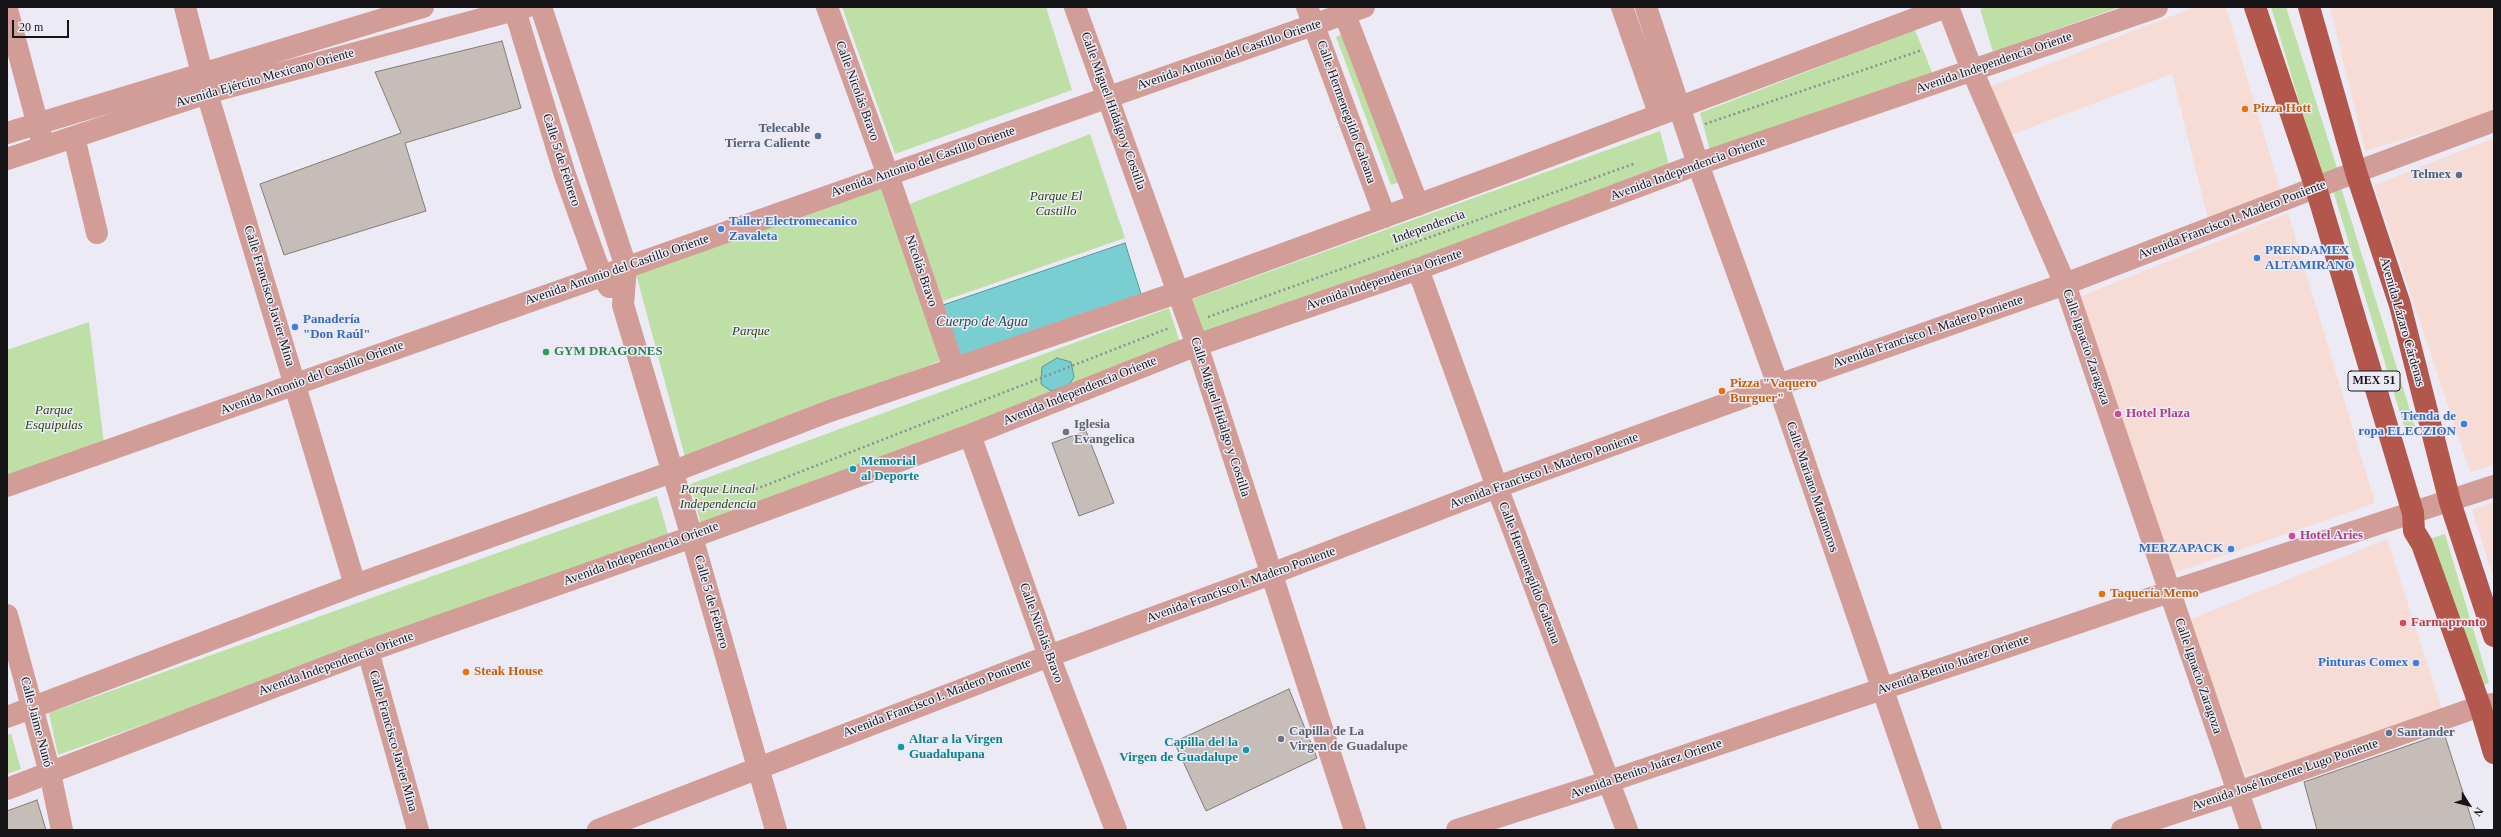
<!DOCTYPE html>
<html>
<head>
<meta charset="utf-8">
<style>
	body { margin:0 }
	#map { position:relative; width:2501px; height:837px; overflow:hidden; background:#ecebf5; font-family:"Times New Roman",serif }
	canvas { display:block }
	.frame { position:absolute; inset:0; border:8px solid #151518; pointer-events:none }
	.north { position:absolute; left:2449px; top:785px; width:40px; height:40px; -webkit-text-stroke:3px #ecebf5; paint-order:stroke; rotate:126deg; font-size:11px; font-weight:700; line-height:16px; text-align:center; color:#151518 }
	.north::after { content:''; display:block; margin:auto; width:14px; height:18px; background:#151518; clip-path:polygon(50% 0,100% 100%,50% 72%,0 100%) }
	.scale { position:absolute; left:12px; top:20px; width:57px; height:18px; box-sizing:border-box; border:2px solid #151518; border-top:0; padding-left:5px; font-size:12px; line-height:14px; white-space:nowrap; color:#151518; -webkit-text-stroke:3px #ecebf5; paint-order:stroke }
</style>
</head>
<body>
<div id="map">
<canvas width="2501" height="837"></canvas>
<div class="frame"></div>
<div class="north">N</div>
<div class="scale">20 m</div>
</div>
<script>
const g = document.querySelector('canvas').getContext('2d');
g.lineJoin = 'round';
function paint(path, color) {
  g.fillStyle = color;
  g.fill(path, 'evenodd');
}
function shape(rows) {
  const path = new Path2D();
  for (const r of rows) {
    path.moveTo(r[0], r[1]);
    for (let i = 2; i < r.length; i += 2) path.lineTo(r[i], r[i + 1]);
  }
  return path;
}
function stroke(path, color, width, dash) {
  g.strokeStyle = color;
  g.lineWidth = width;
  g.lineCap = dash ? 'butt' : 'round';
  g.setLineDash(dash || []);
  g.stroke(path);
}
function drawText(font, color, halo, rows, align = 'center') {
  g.font = font + ' "Times New Roman",serif';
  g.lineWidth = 3;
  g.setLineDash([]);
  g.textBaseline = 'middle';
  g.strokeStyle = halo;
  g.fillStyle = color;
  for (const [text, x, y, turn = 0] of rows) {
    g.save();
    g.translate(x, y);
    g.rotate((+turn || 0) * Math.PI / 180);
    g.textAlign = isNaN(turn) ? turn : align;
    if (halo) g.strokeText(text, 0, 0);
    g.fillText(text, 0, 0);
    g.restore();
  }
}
paint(shape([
	[2195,7,2226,7,2282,195,2208,219,2172,74,2000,139,1984,89],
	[2330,7,2494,7,2494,112,2365,151],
	[2494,138,2494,465,2470,472,2374,185],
	[2288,213,2375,503,2174,573,2079,297],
	[2494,502,2494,580,2472,510],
	[2387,539,2447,725,2246,775,2189,620]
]), '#f6dcd5');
paint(shape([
	[842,7,1046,7,1072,90,895,154],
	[1987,7,2120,7,1993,52,1980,9],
	[2271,7,2286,7,2338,171,2321,175],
	[1915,30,1934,77,1711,154,1700,113],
	[1348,31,1400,182,1391,185,1336,37],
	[1660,131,1670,169,1205,336,1190,300],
	[1090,134,1125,238,943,301,907,205],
	[885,184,942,360,685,457,636,274],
	[2340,184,2416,430,2406,433,2332,187],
	[1169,308,1181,346,702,528,690,484],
	[89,322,105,452,7,483,7,350],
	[657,496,669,537,58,755,49,713],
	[2445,534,2489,683,2476,688,2432,538],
	[11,734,21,769,7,774,7,735]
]), '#bedfa6');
const water = shape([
	[1125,243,1142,297,959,361,943,305,1125,243],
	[1057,358,1071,362,1074,377,1069,385,1051,391,1041,384,1042,367,1057,358]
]);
paint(water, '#78ced1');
stroke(water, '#5a969a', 1);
const building = shape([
	[502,41,521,108,405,143,426,211,284,255,260,184,401,133,375,72,502,41],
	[1086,431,1114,503,1079,516,1052,443,1086,431],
	[1289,689,1317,758,1206,811,1174,742,1289,689],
	[2444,733,2475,830,2317,830,2304,782,2444,733],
	[37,800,46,830,7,830,7,811,37,800]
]);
paint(building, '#c6bdb8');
stroke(building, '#847b76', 1);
stroke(shape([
	[1705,124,1922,50],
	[1208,317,1636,163],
	[751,491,1169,328]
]), '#8e8d94', 2.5, [2, 3]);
stroke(shape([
	[185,7,207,93,355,585],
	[514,7,565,175,601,275,609,287],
	[541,7,626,267,623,305,692,537,776,830],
	[827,7,888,175,954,368],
	[1075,7,1197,345,1355,830],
	[1307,7,1385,217],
	[1342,7,1418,205],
	[1622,7,1659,113],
	[1646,7,1698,164,1778,385,1931,830],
	[1948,7,1972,70,2065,284,2251,830],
	[7,9,41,137],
	[7,133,423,7],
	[74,137,97,233],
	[7,159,207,93,526,7],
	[1418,269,1497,487,1627,830],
	[970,435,1049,656,1116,830],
	[7,486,1364,7],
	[7,615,50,773,62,830],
	[368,651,418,830],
	[7,717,355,585,672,472,827,412,1179,292,1507,172,1946,7],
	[7,789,368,651,692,537,970,435,1197,345,1418,269,1698,164,2157,7],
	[598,830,1049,656,1271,574,1497,487,1778,385,2065,284,2356,172,2494,121],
	[1457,830,1607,782,2169,592,2494,486],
	[2122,830,2238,792,2480,706,2494,704]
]), '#d29d96', 22);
stroke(shape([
	[2255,7,2316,188,2413,513,2414,531,2422,544,2480,706,2494,753],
	[2309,7,2356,172,2400,305,2450,502,2494,636]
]), '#b3574d', 22);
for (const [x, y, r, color] of [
	[2245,109,4,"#e8710a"],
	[818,136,4,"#5c6f8a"],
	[2459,175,4,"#5c6f8a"],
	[721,229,4,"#3f7fe0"],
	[2257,258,4,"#3f7fe0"],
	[295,327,4,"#3f7fe0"],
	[546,352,4,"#2e9e5b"],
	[1722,391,4,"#e8710a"],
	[2118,414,4,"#d1479c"],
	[2464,424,4,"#3f7fe0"],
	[1066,432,4,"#6b7280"],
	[853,469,4,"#0f9aa8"],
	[2292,536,4,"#d1479c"],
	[2231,549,4,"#3f7fe0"],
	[2102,594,4,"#e8710a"],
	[2403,623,4,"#e0444e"],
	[2416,663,4,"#3f7fe0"],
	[466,672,4,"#e8710a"],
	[2389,733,4,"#5c6f8a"],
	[1281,739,4,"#6b7280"],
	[901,747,4,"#0f9aa8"],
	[1246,750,4,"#0f9aa8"]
]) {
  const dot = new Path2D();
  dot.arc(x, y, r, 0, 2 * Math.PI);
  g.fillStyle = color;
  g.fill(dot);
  stroke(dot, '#ecebf5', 1.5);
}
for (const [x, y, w] of [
	[2374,381,52]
]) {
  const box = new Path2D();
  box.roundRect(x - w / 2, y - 10, w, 20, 3);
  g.fillStyle = '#ecebf5';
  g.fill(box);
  stroke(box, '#151518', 1);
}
drawText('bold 12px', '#151518', null, [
	["MEX 51",2374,381]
]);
drawText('13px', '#151518', '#ecebf5', [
	["Avenida Antonio del Castillo Oriente",1229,55,-19],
	["Avenida Independencia Oriente",1994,63,-19],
	["Avenida Ejército Mexicano Oriente",265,78,-16],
	["Calle Nicolás Bravo",857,91,70],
	["Calle Miguel Hidalgo y Costilla",1113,111,70],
	["Calle Hermenegildo Galeana",1346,112,70],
	["Calle 5 de Febrero",561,160,72],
	["Avenida Antonio del Castillo Oriente",923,162,-19],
	["Avenida Independencia Oriente",1688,169,-20],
	["Avenida Francisco I. Madero Poniente",2232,220,-21],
	["Independencia",1429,227,-20],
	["Avenida Antonio del Castillo Oriente",617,270,-19],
	["Nicolás Bravo",921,271,71],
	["Avenida Independencia Oriente",1384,280,-19],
	["Calle Francisco Javier Mina",269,296,73],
	["Avenida Lázaro Cárdenas",2402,322,74],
	["Avenida Francisco I. Madero Poniente",1928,332,-19],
	["Calle Ignacio Zaragoza",2086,347,71],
	["Avenida Antonio del Castillo Oriente",312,378,-20],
	["Avenida Independencia Oriente",1080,391,-22],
	["Calle Miguel Hidalgo y Costilla",1220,417,72],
	["Avenida Francisco I. Madero Poniente",1544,471,-20],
	["Calle Mariano Matamoros",1812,487,71],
	["Avenida Independencia Oriente",641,554,-20],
	["Calle Hermenegildo Galeana",1529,573,69],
	["Avenida Francisco I. Madero Poniente",1241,585,-20],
	["Calle 5 de Febrero",711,602,74],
	["Calle Nicolás Bravo",1041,633,70],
	["Avenida Independencia Oriente",336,664,-20],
	["Avenida Benito Juárez Oriente",1953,665,-19],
	["Calle Ignacio Zaragoza",2198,676,71],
	["Avenida Francisco I. Madero Poniente",937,698,-21],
	["Calle Jaime Nunó",36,722,75],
	["Calle Francisco Javier Mina",393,741,74],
	["Avenida Benito Juárez Oriente",1646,769,-19],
	["Avenida José Inocente Lugo Poniente",2285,775,-19]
]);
drawText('bold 13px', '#c56008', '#ecebf5', [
	["Pizza Hott",2253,109],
	["Pizza \"Vaquero",1730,384],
	["Burguer\"",1730,399],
	["Taquería Memo",2110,594],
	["Steak House",474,672]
], 'left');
drawText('bold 13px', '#4e5e75', '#ecebf5', [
	["Telecable",810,129],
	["Tierra Caliente",810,144],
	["Telmex",2451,175],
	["Santander",2397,733,"left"]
], 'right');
drawText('italic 13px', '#2a470b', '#ecebf5', [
	["Parque El",1056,197],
	["Castillo",1056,212],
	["Parque",751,332],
	["Parque",54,411],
	["Esquipulas",54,426],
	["Parque Lineal",718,490],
	["Independencia",718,505]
]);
drawText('bold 13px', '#366cbe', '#ecebf5', [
	["Taller Electromecanico",729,222],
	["Zavaleta",729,237],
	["PRENDAMEX",2265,251],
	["ALTAMIRANO",2265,266],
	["Panadería",303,320],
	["\"Don Raúl\"",303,335],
	["Tienda de",2456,417,"right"],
	["ropa ELECZION",2456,432,"right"],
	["MERZAPACK",2223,549,"right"],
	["Pinturas Comex",2408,663,"right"]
], 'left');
drawText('bold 13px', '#27864d', '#ecebf5', [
	["GYM DRAGONES",554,352]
], 'left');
drawText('bold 13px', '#b23c85', '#ecebf5', [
	["Hotel Plaza",2126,414],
	["Hotel Aries",2300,536]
], 'left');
drawText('bold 13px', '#5b616d', '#ecebf5', [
	["Iglesia",1074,425],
	["Evangelica",1074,440],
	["Capilla de La",1289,732],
	["Virgen de Guadalupe",1289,747]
], 'left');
drawText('bold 13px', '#0d838f', '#ecebf5', [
	["Memorial",861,462],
	["al Deporte",861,477],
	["Altar a la Virgen",909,740],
	["Guadalupana",909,755],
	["Capilla del la",1238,743,"right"],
	["Virgen de Guadalupe",1238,758,"right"]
], 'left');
drawText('bold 13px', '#be3a42', '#ecebf5', [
	["Farmapronto",2411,623]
], 'left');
drawText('italic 14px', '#234b4d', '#ecebf5', [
	["Cuerpo de Agua",982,322]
]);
</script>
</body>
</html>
